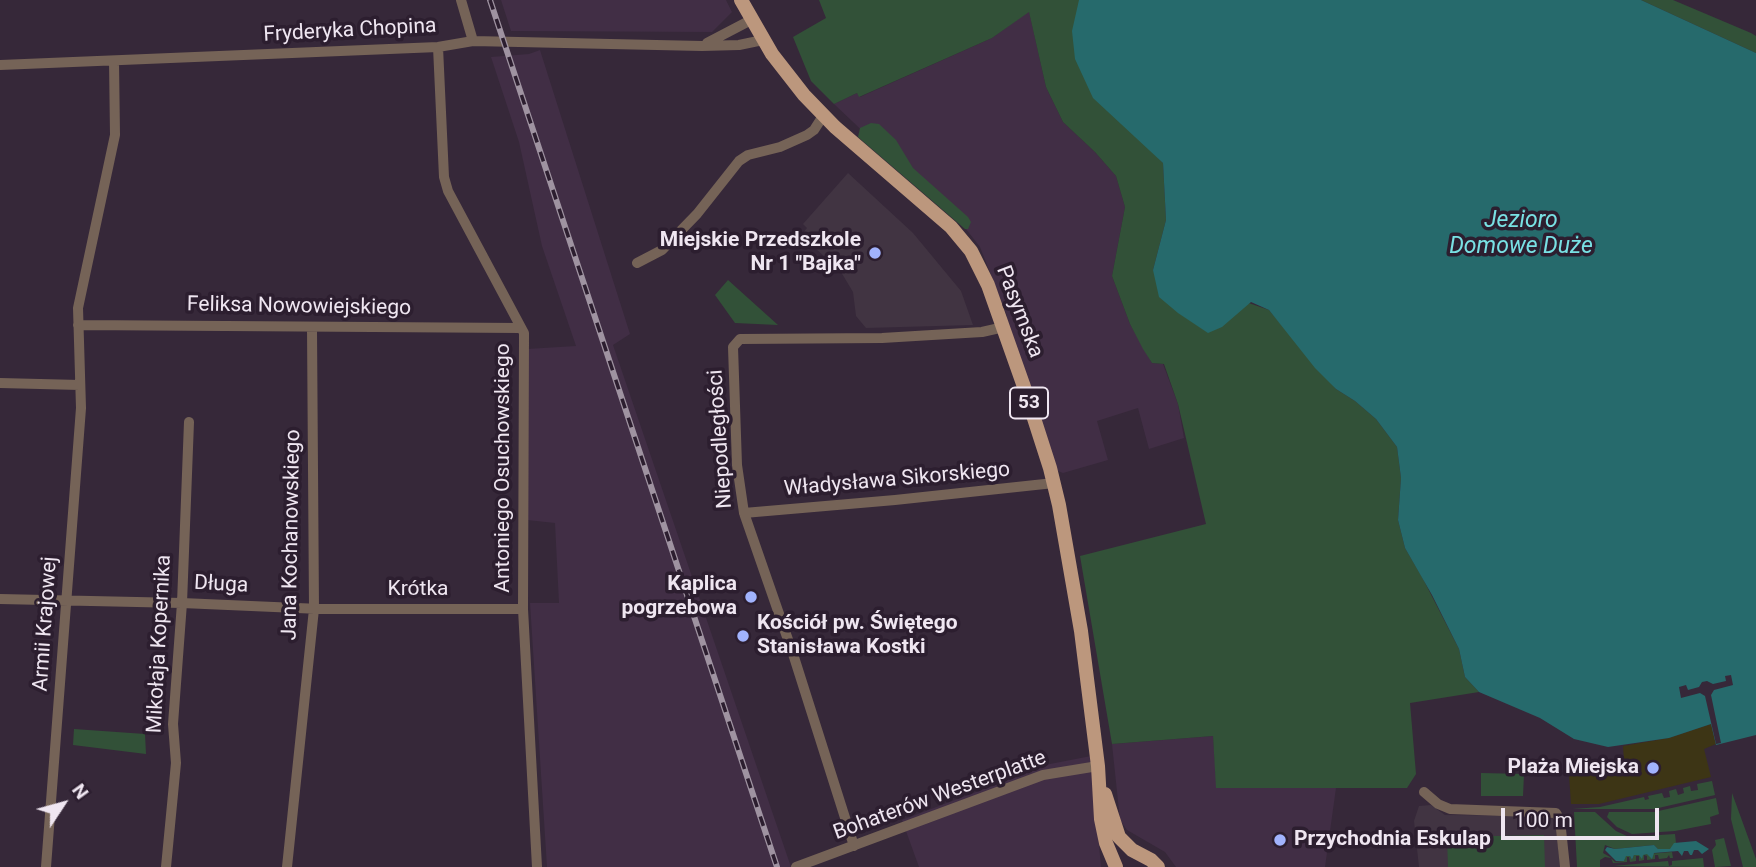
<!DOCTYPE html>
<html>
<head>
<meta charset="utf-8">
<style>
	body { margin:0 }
	#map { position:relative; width:1756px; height:867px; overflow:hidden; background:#362839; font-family:Roboto,sans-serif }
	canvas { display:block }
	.north { position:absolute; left:28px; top:769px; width:70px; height:70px; -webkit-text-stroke:5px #2c1e2f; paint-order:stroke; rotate:54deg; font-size:19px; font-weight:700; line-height:28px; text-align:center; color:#efe6f1 }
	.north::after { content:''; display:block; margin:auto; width:24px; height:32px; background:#efe6f1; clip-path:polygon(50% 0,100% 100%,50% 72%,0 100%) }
	.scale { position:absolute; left:1501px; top:808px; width:158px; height:32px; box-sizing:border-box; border:4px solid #efe6f1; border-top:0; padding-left:9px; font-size:21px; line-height:24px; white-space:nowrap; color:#efe6f1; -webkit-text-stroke:5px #2c1e2f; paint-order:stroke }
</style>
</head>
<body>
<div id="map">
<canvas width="1756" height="867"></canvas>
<div class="north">N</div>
<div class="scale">100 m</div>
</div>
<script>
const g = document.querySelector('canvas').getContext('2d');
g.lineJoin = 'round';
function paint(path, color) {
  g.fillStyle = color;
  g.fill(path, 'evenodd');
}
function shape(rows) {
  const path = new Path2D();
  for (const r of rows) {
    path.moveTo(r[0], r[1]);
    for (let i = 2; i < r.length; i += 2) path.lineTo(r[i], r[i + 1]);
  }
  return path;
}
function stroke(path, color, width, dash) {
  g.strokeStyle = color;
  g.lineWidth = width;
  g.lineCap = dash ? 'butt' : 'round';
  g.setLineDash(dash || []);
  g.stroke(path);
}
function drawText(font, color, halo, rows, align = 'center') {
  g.font = font + ' Roboto,sans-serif';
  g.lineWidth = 7;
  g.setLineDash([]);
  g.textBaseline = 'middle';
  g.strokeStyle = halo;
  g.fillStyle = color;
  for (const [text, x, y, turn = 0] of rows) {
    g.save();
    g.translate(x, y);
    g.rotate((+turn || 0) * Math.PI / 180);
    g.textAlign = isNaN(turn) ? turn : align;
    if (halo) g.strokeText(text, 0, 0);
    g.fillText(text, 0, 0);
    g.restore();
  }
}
paint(shape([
	[501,0,726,0,732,12,712,32,511,31],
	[1029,11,1046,87,1063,122,1095,152,1116,176,1125,207,1112,276,1130,324,1152,363,1163,364,1178,404,1184,438,1149,449,1138,408,1097,421,1108,460,1063,473,1050,468,1004,327,1007,316,980,247,966,229,834,104,857,93,860,97,992,38],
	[540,50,630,334,613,345,791,867,547,867,530,603,559,603,555,523,527,520,527,349,576,346,542,246,519,142,491,57,529,54],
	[1213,736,1217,788,1336,788,1325,867,1176,867,1165,852,1127,830,1120,820,1112,744],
	[1091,756,1101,867,919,867,902,820,1050,764]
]), '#412e45');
paint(shape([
	[848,173,913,233,961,291,973,325,866,328,856,316,853,292,841,272,801,235,807,228,803,224],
	[1431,805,1445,815,1555,816,1560,867,1419,867,1414,821,1419,806]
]), '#413442');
paint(shape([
	[819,0,1079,0,1148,147,1163,163,1166,220,1153,270,1269,310,1336,389,1355,401,1376,419,1397,447,1401,478,1398,520,1405,548,1422,577,1459,649,1465,677,1479,692,1410,703,1416,774,1407,788,1216,788,1213,736,1112,744,1080,556,1206,524,1178,404,1164,364,1152,363,1143,349,1130,324,1112,276,1125,207,1116,176,1095,152,1063,122,1046,87,1029,12,992,38,859,97,857,93,834,104,811,81,793,37,826,18],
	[1641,0,1673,0,1751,33,1756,36,1756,53],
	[871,123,879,124,896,140,913,168,968,217,971,222,968,229,965,229,858,137,860,128],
	[728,280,778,325,735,323,715,295],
	[74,729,145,734,146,754,73,745],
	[1481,773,1524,774,1523,796,1481,796],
	[1712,781,1715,795,1654,809,1572,809,1600,807,1644,797,1645,800,1649,799,1648,796,1662,793,1664,798,1670,797,1669,791,1676,789,1678,795,1684,793,1683,788,1690,786,1691,791,1698,790,1697,784],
	[1732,793,1756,859,1756,867,1743,867,1731,819],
	[1716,798,1719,814,1710,817,1711,824,1675,831,1632,834,1617,827,1607,817,1609,812,1654,812],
	[1574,812,1595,812,1616,831,1629,837,1675,834,1676,843,1671,849,1658,849,1654,845,1615,849,1605,845,1603,853,1610,857,1615,862,1624,861,1625,856,1630,856,1632,860,1634,855,1672,852,1673,858,1670,858,1669,855,1667,858,1659,859,1658,855,1655,855,1655,859,1647,860,1647,856,1644,855,1644,860,1639,861,1639,856,1636,856,1636,861,1630,862,1629,857,1627,857,1627,862,1613,863,1611,858,1605,857,1600,860,1600,867,1577,867],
	[1544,835,1545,867,1448,867,1447,837],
	[1724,838,1731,866,1715,867,1712,850,1716,845,1715,840],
	[1703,858,1704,867,1613,866,1668,861,1669,866,1672,865,1672,861]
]), '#325138');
paint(shape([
	[1711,724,1716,744,1704,749,1711,777,1599,804,1571,804,1569,775,1624,761,1623,746,1669,738]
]), '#3d3515');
paint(shape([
	[1079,0,1641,0,1756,53,1756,735,1716,745,1711,724,1669,738,1608,747,1574,739,1540,718,1479,692,1465,677,1459,649,1432,595,1405,548,1398,520,1401,478,1397,447,1376,419,1355,401,1336,389,1315,368,1269,310,1251,302,1222,327,1208,333,1178,313,1159,297,1153,270,1166,220,1163,163,1093,98,1075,59,1072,31],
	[1696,841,1709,849,1702,854,1698,850,1694,850,1692,855,1690,855,1688,851,1684,851,1682,856,1678,851,1654,853,1652,859,1647,854,1643,855,1642,859,1639,855,1634,855,1632,860,1630,856,1626,856,1624,861,1616,861,1605,850,1607,847,1615,849,1654,845,1658,849,1670,849,1674,843]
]), '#266a6c');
paint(shape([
	[1731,675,1733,685,1714,690,1711,695,1721,743,1716,744,1705,696,1700,693,1681,698,1679,687,1686,685,1688,690,1699,687,1702,682,1707,681,1713,684,1726,681,1725,676]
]), '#362839');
stroke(shape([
	[461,0,473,41],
	[707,43,751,20],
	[438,47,444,177,448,191,524,333,524,338,523,609,537,867],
	[0,65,438,47,473,41,702,46,739,45,763,40],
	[637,263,662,250,697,214,739,161,748,155,780,147,807,135,814,130,823,116],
	[78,325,520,328],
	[0,383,80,385],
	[744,513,895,500,1054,483],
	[0,599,182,603,320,609,523,609],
	[1424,792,1438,804,1450,809,1556,813,1560,820,1565,867],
	[854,846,794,657,744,513,737,465,733,347,740,339,882,338,982,332,1004,327],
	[46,867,81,408,78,308,115,135,114,61],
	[166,867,176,763,173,724,182,603,189,422],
	[287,867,314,609,312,329],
	[796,867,1043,775,1098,766]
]), '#756357', 10);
stroke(shape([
	[741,0,772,54,804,95,835,127,951,227,971,251,988,285,1023,384,1050,468,1059,505,1081,631,1098,766,1101,819,1106,843,1116,867],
	[1105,794,1119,837,1132,850,1151,860,1158,867]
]), '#bc977d', 14);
const rail = shape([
	[490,0,777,867]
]);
stroke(rail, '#9f93a1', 6);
stroke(rail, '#2c1e2f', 3.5, [10]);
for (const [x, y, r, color] of [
	[875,253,7,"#a1b3fd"],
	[751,597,7,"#a1b3fd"],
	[743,636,7,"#a1b3fd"],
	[1653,768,7,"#a1b3fd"],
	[1280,840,7,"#a1b3fd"]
]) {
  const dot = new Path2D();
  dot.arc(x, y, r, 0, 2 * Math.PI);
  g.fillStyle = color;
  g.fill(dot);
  stroke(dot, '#2c1e2f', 2.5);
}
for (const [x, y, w] of [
	[1029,403,38]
]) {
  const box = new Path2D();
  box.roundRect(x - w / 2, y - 15.5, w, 31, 5);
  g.fillStyle = '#2c1e2f';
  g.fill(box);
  stroke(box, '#efe6f1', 2);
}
drawText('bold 19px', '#efe6f1', null, [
	["53",1029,403]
]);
drawText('21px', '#efe6f1', '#2c1e2f', [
	["Fryderyka Chopina",350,31,-3],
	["Feliksa Nowowiejskiego",299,307,1],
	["Pasymska",1019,312,69],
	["Niepodległości",721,439,-94],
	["Antoniego Osuchowskiego",504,468,-90],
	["Władysława Sikorskiego",897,480,-5],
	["Jana Kochanowskiego",292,535,-89],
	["Długa",221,585,3],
	["Krótka",418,590],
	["Armii Krajowej",46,624,-86],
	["Mikołaja Kopernika",160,644,-87],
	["Bohaterów Westerplatte",940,796,-20]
]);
drawText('bold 21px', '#efe6f1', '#2c1e2f', [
	["Miejskie Przedszkole",861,241],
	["Nr 1 \"Bajka\"",861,265],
	["Kaplica",737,585],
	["pogrzebowa",737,609],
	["Kościół pw. Świętego",757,624,"left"],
	["Stanisława Kostki",757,648,"left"],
	["Plaża Miejska",1639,768],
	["Przychodnia Eskulap",1294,840,"left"]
], 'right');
drawText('italic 23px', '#79e1e4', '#2c1e2f', [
	["Jezioro",1521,221],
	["Domowe Duże",1521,247]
]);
</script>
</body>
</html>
